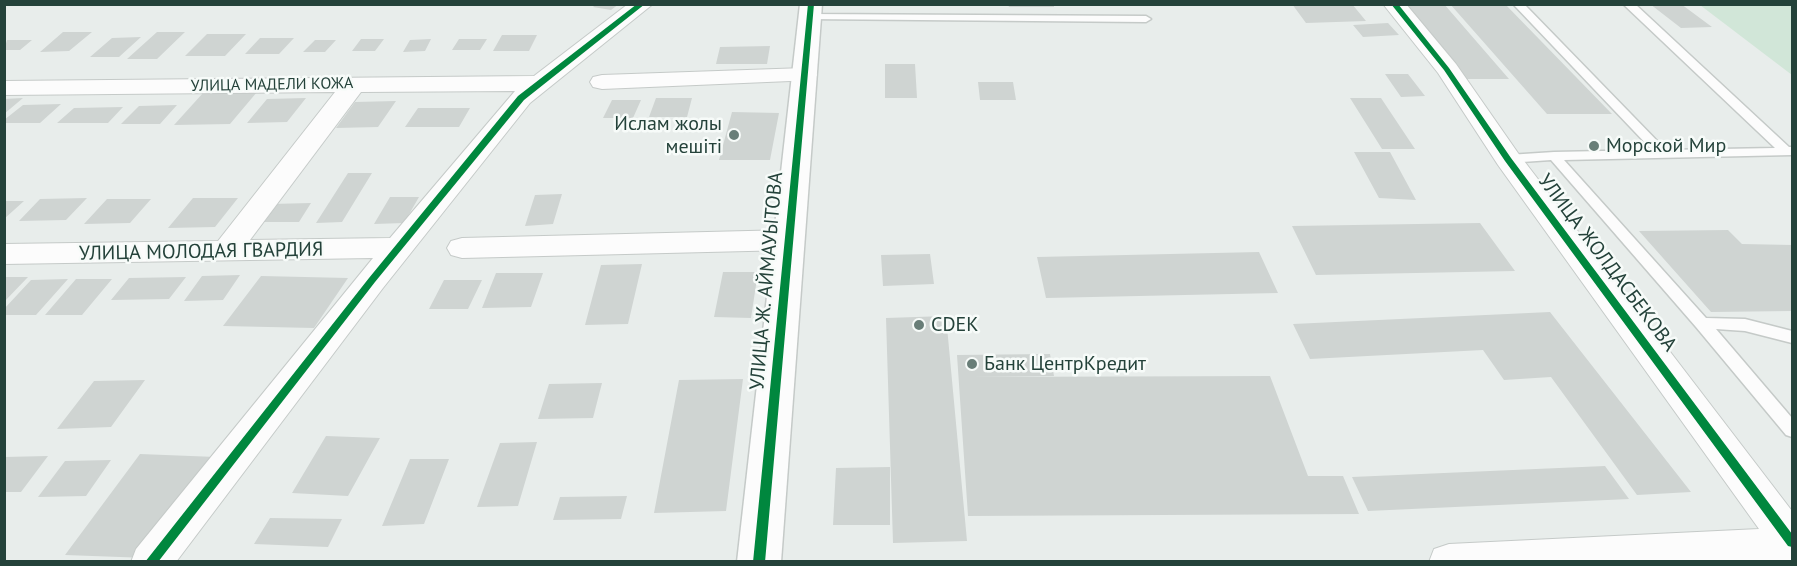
<!DOCTYPE html>
<html>
<head>
<meta charset="utf-8">
<style>
	body { margin:0 }
	#map { position:relative; width:1797px; height:566px; overflow:hidden; background:#e8edeb; font-family:"PT Sans",sans-serif }
	canvas { display:block }
	.frame { position:absolute; inset:0; border:6px solid #24423a; pointer-events:none }
</style>
</head>
<body>
<div id="map">
<canvas width="1797" height="566"></canvas>
<div class="frame"></div>
</div>
<script>
const g = document.querySelector('canvas').getContext('2d');
g.lineJoin = 'round';
function paint(path, color) {
  g.fillStyle = color;
  g.fill(path, 'evenodd');
}
function shape(rows) {
  const path = new Path2D();
  for (const r of rows) {
    path.moveTo(r[0], r[1]);
    for (let i = 2; i < r.length; i += 2) path.lineTo(r[i], r[i + 1]);
  }
  return path;
}
function stroke(path, color, width, dash) {
  g.strokeStyle = color;
  g.lineWidth = width;
  g.lineCap = dash ? 'butt' : 'round';
  g.setLineDash(dash || []);
  g.stroke(path);
}
function drawText(font, color, halo, rows, align = 'center') {
  g.font = font + ' "PT Sans",sans-serif';
  g.lineWidth = 5;
  g.setLineDash([]);
  g.textBaseline = 'middle';
  g.strokeStyle = halo;
  g.fillStyle = color;
  for (const [text, x, y, turn = 0] of rows) {
    g.save();
    g.translate(x, y);
    g.rotate((+turn || 0) * Math.PI / 180);
    g.textAlign = isNaN(turn) ? turn : align;
    if (halo) g.strokeText(text, 0, 0);
    g.fillText(text, 0, 0);
    g.restore();
  }
}
paint(shape([
	[1700,5,1792,5,1792,75]
]), '#d1e6d8');
paint(shape([
	[596,4,619,4,611,10,593,7],
	[1292,4,1352,4,1366,21,1306,23],
	[1444,4,1509,79,1466,79,1406,5],
	[1450,4,1505,4,1612,114,1547,114],
	[1650,4,1681,4,1712,27,1681,28],
	[1008,5,1054,5,1054,7,1009,7],
	[1388,23,1399,35,1363,37,1353,25],
	[63,32,92,32,69,51,40,52],
	[157,32,185,32,157,59,127,59],
	[207,34,246,34,225,56,185,56],
	[502,35,537,35,529,51,493,51],
	[141,37,119,57,90,57,112,38],
	[260,38,294,38,279,54,245,54],
	[361,39,384,39,375,51,352,51],
	[431,39,425,51,403,52,410,40],
	[459,39,487,39,480,50,452,50],
	[7,40,32,40,20,50,4,50],
	[315,40,336,40,325,52,303,52],
	[770,46,767,64,716,64,720,47],
	[885,64,915,64,917,98,885,98],
	[1385,74,1408,74,1425,96,1401,97],
	[978,82,1013,82,1016,100,980,100],
	[257,92,230,124,174,125,203,93],
	[23,98,4,114,4,99],
	[306,98,287,122,247,123,267,99],
	[656,98,692,98,687,117,649,117],
	[1350,98,1381,98,1415,149,1382,149],
	[612,100,641,100,633,118,603,118],
	[396,101,378,127,336,128,355,102],
	[61,104,40,123,4,123,4,120,23,105],
	[177,105,160,124,121,124,139,106],
	[123,107,108,123,57,123,74,108],
	[418,108,470,108,459,127,405,127],
	[732,112,779,113,770,160,719,160],
	[1354,152,1390,152,1416,200,1379,198],
	[348,173,372,173,342,222,316,223],
	[562,194,553,224,525,226,535,195],
	[390,197,419,197,404,223,374,224],
	[87,198,66,220,19,221,40,199],
	[193,198,238,198,215,227,168,228],
	[107,199,151,199,130,223,84,224],
	[4,201,24,201,4,219],
	[311,203,299,222,258,222,271,204],
	[1480,223,1515,271,1316,275,1292,226],
	[1728,230,1742,244,1792,245,1792,311,1711,312,1639,231],
	[1259,252,1278,293,1046,298,1037,257],
	[930,254,934,284,883,286,881,255],
	[642,264,628,324,585,325,601,265],
	[723,272,758,272,751,318,714,317],
	[496,273,543,273,531,307,482,308],
	[240,275,223,300,184,301,202,276],
	[261,276,348,278,314,328,223,326],
	[4,277,28,277,4,302],
	[186,277,169,299,111,300,129,278],
	[68,279,36,315,4,315,4,309,31,280],
	[76,279,112,279,82,315,45,315],
	[444,280,482,280,468,309,429,309],
	[1550,312,1691,492,1637,495,1551,377,1504,380,1483,350,1310,359,1293,324],
	[946,316,967,541,893,543,886,318],
	[1050,354,1054,376,972,377,1270,376,1308,476,1343,476,1359,514,968,516,957,355],
	[743,379,726,511,654,513,679,380],
	[145,380,111,427,57,429,94,381],
	[602,383,593,418,538,419,549,384],
	[326,436,380,438,348,496,292,493],
	[537,442,518,506,477,507,500,443],
	[140,454,216,457,148,558,65,555],
	[48,456,21,492,4,492,4,457],
	[410,459,449,459,424,524,382,526],
	[111,460,86,496,38,497,65,461],
	[1605,466,1629,499,1368,511,1352,477],
	[890,467,890,525,833,525,836,468],
	[627,496,621,519,553,520,560,497],
	[270,518,342,519,328,547,254,544]
]), '#cfd4d2');
const service = shape([
	[1513,4,1524,4,1666,150,1775,148,1623,4,1635,4,1789,147,1792,147,1792,155,1564,160,1706,318,1745,319,1792,331,1792,343,1745,331,1716,329,1792,418,1792,437,1786,435,1696,327,1551,160,1508,163,1502,159,1508,155,1554,152,1652,150,1513,4],
	[810,14,1146,16,1151,19,1146,22,806,19,806,15,810,14]
]);
const minor = shape([
	[628,4,653,4,530,103,383,288,176,562,131,562,136,549,373,258,4,264,4,244,218,241,335,92,4,95,4,81,534,76,628,4],
	[515,91,390,238,250,240,361,92,515,91],
	[1383,4,1406,4,1456,64,1518,153,1792,511,1792,562,1429,562,1434,549,1449,544,1759,529,1498,165,1438,73,1383,4],
	[805,68,814,70,817,75,814,80,602,89,593,87,590,82,593,77,602,75,805,68],
	[789,230,800,233,804,240,800,247,789,250,462,258,451,255,447,248,451,241,462,238,789,230]
]);
const tertiary = shape([
	[800,4,822,4,781,562,737,562,800,4]
]);
stroke(service, '#c5cac8', 3);
stroke(minor, '#c5cac8', 2);
stroke(tertiary, '#c5cac8', 3);
paint(service, '#fcfcfc');
paint(minor, '#fcfcfc');
paint(tertiary, '#fcfcfc');
paint(shape([
	[637,4,645,4,524,100,375,282,158,562,145,562,369,278,518,96,637,4],
	[808,4,814,4,765,562,753,562,808,4],
	[1391,4,1398,4,1449,68,1511,158,1792,534,1792,547,1788,546,1505,161,1444,70,1391,4]
]), '#00873e');
for (const [x, y, r, color] of [
	[734,135,6,"#697e78"],
	[1594,146,6,"#697e78"],
	[919,325,6,"#697e78"],
	[972,364,6,"#697e78"]
]) {
  const dot = new Path2D();
  dot.arc(x, y, r, 0, 2 * Math.PI);
  g.fillStyle = color;
  g.fill(dot);
  stroke(dot, '#f7fbf9', 2);
}
drawText('16px', '#24423a', '#f7fbf9', [
	["УЛИЦА МАДЕЛИ КОЖА",272,85,-1]
]);
drawText('20px', '#24423a', '#f7fbf9', [
	["Ислам жолы",722,124,"right"],
	["мешіті",722,147,"right"],
	["Морской Мир",1606,146],
	["CDEK",931,325],
	["Банк ЦентрКредит",984,364]
], 'left');
drawText('20px', '#24423a', '#f7fbf9', [
	["УЛИЦА МОЛОДАЯ ГВАРДИЯ",201,252,-1],
	["УЛИЦА ЖОЛДАСБЕКОВА",1607,263,53],
	["УЛИЦА Ж. АЙМАУЫТОВА",767,281,-85]
]);
</script>
</body>
</html>
